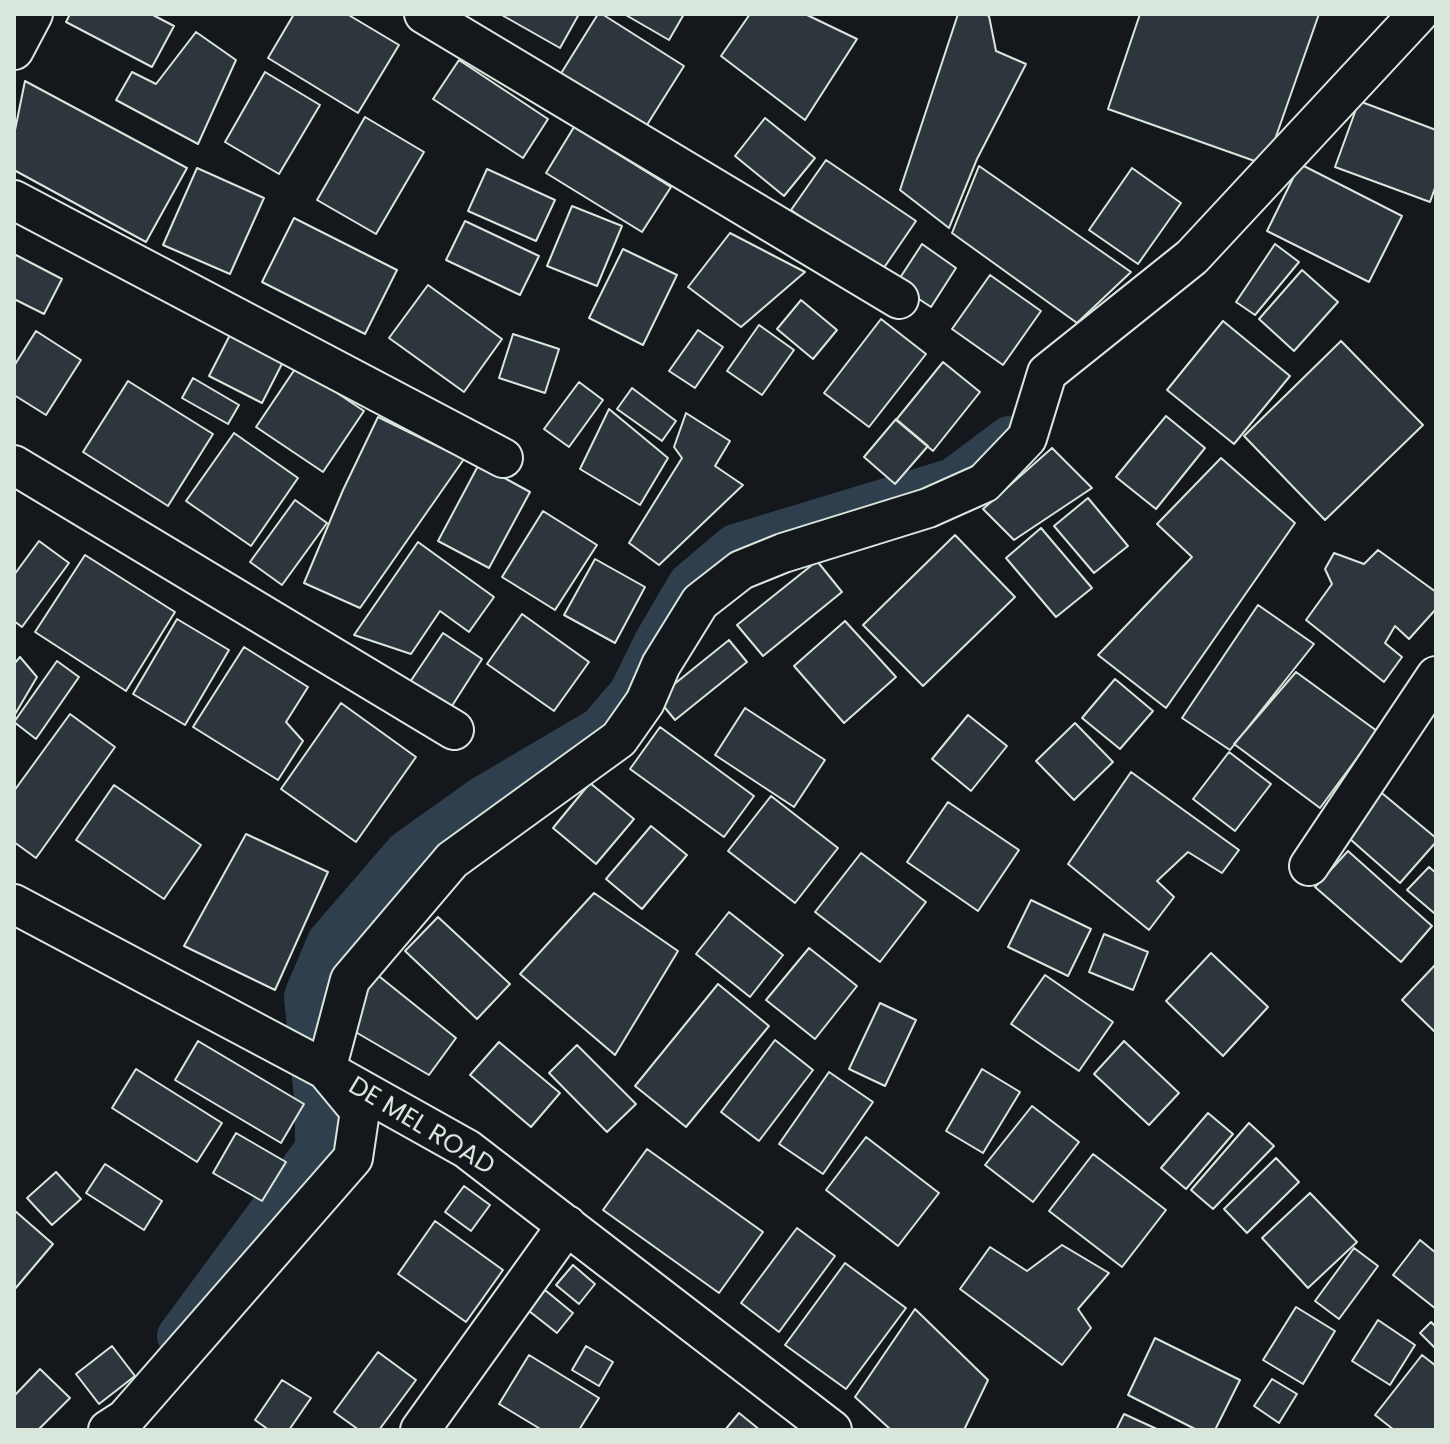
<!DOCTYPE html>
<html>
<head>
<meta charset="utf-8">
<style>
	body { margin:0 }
	#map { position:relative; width:1450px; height:1444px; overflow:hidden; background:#14181c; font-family:Poppins,sans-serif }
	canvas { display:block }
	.frame { position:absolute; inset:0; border:16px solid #d8e6dc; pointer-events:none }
</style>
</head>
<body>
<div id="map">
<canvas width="1450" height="1444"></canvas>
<div class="frame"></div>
</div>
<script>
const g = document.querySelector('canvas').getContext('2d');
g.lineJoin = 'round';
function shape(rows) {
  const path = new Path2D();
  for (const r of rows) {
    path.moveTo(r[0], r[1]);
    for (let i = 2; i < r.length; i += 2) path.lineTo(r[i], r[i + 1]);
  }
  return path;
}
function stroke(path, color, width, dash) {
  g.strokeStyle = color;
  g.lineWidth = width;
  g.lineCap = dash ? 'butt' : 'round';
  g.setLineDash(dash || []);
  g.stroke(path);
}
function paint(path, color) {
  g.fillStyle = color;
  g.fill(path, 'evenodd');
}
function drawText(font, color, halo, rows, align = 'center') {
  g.font = font + ' Poppins,sans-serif';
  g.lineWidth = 6;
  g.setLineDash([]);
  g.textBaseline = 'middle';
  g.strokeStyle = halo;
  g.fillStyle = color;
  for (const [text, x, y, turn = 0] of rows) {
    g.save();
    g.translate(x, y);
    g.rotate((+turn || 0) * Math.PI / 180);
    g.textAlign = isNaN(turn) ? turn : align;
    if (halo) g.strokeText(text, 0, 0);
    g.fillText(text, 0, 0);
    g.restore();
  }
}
stroke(shape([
	[179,1336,317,1149,317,1107,306,996,329,942,407,852,483,798,600,729,631,693,656,642,690,584,735,546,953,480,1009,438]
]), '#2f3f4d', 44);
const building = shape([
	[70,14,151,14,174,26,152,67,66,22,70,14],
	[294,14,347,14,399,45,358,113,268,58,294,14],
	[500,14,579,14,560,48,500,14],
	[598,14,602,14,684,66,645,128,560,75,598,14],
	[624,14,684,14,669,40,624,14],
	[750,14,805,14,857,39,805,120,721,56,750,14],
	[958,14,985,14,989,16,996,51,1026,64,977,159,949,228,900,190,958,14],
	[1140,14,1319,14,1266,165,1108,109,1140,14],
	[196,32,236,60,198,144,116,100,132,72,156,84,196,32],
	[459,60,548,119,523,158,433,99,459,60],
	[265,72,320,105,279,174,225,142,265,72],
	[25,81,187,168,146,242,14,170,14,135,25,81],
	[1359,101,1436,130,1436,185,1430,202,1335,167,1359,101],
	[365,117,424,152,376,234,317,200,365,117],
	[765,118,815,158,784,196,735,156,765,118],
	[574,127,671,187,642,232,546,173,574,127],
	[826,160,916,221,881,272,791,210,826,160],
	[1300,164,1402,216,1369,282,1267,231,1300,164],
	[979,166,1131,272,1077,323,952,233,979,166],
	[197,168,264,198,230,274,163,245,197,168],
	[1132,168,1181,203,1138,264,1089,230,1132,168],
	[487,169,555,200,536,241,468,211,487,169],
	[572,206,622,226,597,286,547,266,572,206],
	[294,218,397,270,365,334,262,282,294,218],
	[465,221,539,256,520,295,446,260,465,221],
	[730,233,805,272,741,327,688,287,730,233],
	[922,244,956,268,931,307,896,284,922,244],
	[1275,244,1299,262,1255,315,1236,302,1275,244],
	[623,249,677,275,643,345,589,318,623,249],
	[14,254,62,279,44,314,14,299,14,254],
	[1302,270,1338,302,1294,351,1259,319,1302,270],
	[990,275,1041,311,1003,365,952,329,990,275],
	[428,285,502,339,464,392,389,338,428,285],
	[801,300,837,330,813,359,777,329,801,300],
	[881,319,926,354,869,427,824,393,881,319],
	[1223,321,1290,376,1234,444,1167,390,1223,321],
	[759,325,794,350,762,395,727,371,759,325],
	[234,327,287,354,262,403,209,376,234,327],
	[698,330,723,347,695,388,669,371,698,330],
	[36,331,81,360,46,415,14,395,14,366,36,331],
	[513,334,559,349,545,393,499,378,513,334],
	[1341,341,1423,425,1325,520,1244,436,1341,341],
	[943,362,980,392,933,451,896,420,943,362],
	[297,366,364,411,323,472,256,427,297,366],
	[193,378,239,405,228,424,182,398,193,378],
	[128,381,213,434,168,506,83,452,128,381],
	[579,382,603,400,569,447,544,429,579,382],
	[632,388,676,421,662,441,617,409,632,388],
	[609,409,668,458,640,505,580,469,609,409],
	[686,413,730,441,715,466,743,485,659,565,629,543,682,458,674,447,686,413],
	[1166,416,1205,448,1156,509,1116,477,1166,416],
	[378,417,464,459,360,608,304,583,343,490,378,417],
	[896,419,928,446,895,484,864,457,896,419],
	[234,433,298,478,251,546,186,501,234,433],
	[1052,448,1092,488,1014,540,983,509,1052,448],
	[1221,458,1295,523,1166,708,1098,655,1192,557,1157,524,1221,458],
	[479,464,530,492,489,568,438,541,479,464],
	[1088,498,1128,546,1094,573,1054,526,1088,498],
	[295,500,327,523,282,585,250,562,295,500],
	[543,511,597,545,555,610,502,577,543,511],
	[1041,528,1092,588,1056,617,1006,558,1041,528],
	[955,535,1015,597,923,686,863,625,955,535],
	[39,541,69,563,22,627,14,621,14,575,39,541],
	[418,542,494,597,469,632,440,611,411,654,354,635,418,542],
	[1378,550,1436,592,1436,609,1409,639,1395,626,1385,643,1402,657,1384,682,1306,620,1332,584,1325,569,1334,553,1364,564,1378,550],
	[85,555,175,612,126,691,35,632,85,555],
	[595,559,645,587,615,643,564,615,595,559],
	[817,561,842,592,763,656,737,625,817,561],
	[1258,605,1314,644,1230,750,1182,718,1258,605],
	[522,614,589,662,554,711,487,664,522,614],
	[177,619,229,650,185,725,133,694,177,619],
	[845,621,896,677,844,723,794,666,845,621],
	[443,633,482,659,450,709,410,682,443,633],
	[729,640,747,662,675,720,657,698,729,640],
	[244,647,308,687,286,722,303,741,278,780,193,727,244,647],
	[20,657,37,677,14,716,14,664,20,657],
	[57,661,79,677,36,739,14,722,57,661],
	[1296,672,1377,731,1320,808,1234,744,1296,672],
	[1115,679,1153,711,1120,749,1082,718,1115,679],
	[341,703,416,757,356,842,281,789,341,703],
	[745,708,825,760,794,807,715,755,745,708],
	[70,714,115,747,36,858,14,842,14,791,70,714],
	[968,715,1007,746,971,791,932,759,968,715],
	[1075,723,1113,762,1074,800,1036,761,1075,723],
	[660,727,754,796,724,837,630,769,660,727],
	[1229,752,1271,784,1235,831,1193,799,1229,752],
	[1131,772,1239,850,1222,873,1188,852,1157,881,1174,897,1149,930,1068,864,1131,772],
	[590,783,634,819,596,864,553,828,590,783],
	[114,785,201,845,164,899,76,840,114,785],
	[1377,789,1436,838,1436,842,1400,883,1342,832,1377,789],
	[771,796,838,848,795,903,728,851,771,796],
	[948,802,1019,850,978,911,907,862,948,802],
	[651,826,687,855,642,909,606,879,651,826],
	[246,834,328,872,275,990,184,946,246,834],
	[1348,851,1432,926,1401,962,1315,887,1348,851],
	[861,853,926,902,880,962,815,912,861,853],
	[1429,867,1436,873,1436,911,1434,913,1407,890,1429,867],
	[594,893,678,951,615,1055,520,974,594,893],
	[1031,900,1091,929,1068,976,1008,947,1031,900],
	[729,912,783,955,750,997,696,954,729,912],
	[438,917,510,984,477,1019,405,951,438,917],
	[1104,934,1148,952,1133,990,1089,972,1104,934],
	[809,948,857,986,815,1039,766,1000,809,948],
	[1211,953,1268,1007,1223,1056,1166,1001,1211,953],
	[1436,964,1436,1033,1402,1000,1436,964],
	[375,973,456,1038,429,1075,347,1027,375,973],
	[1045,975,1113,1022,1079,1071,1011,1024,1045,975],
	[718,984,769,1026,686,1127,635,1086,718,984],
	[880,1003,916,1020,885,1086,849,1069,880,1003],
	[775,1040,813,1070,759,1141,721,1112,775,1040],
	[198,1041,304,1104,281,1143,175,1080,198,1041],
	[1124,1041,1179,1093,1149,1125,1094,1074,1124,1041],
	[499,1042,560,1093,531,1127,470,1075,499,1042],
	[577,1045,636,1104,607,1132,549,1073,577,1045],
	[136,1069,222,1123,197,1162,112,1108,136,1069],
	[982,1069,1020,1092,983,1153,946,1131,982,1069],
	[829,1072,873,1102,823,1174,779,1144,829,1072],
	[1032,1106,1079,1142,1033,1202,985,1165,1032,1106],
	[1208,1113,1233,1134,1186,1189,1161,1168,1208,1113],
	[1249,1123,1274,1146,1213,1209,1191,1190,1249,1123],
	[236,1133,286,1162,262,1201,213,1173,236,1133],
	[866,1137,939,1193,898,1246,826,1190,866,1137],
	[647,1149,763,1232,719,1293,603,1210,647,1149],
	[1093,1154,1166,1210,1122,1267,1049,1211,1093,1154],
	[1276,1158,1299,1182,1247,1233,1224,1209,1276,1158],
	[105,1164,162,1201,144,1230,86,1193,105,1164],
	[56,1172,81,1199,52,1225,27,1198,56,1172],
	[464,1186,490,1205,471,1231,445,1212,464,1186],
	[1310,1193,1357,1242,1308,1288,1262,1238,1310,1193],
	[14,1210,53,1244,14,1290,14,1210],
	[435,1221,503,1270,466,1322,398,1274,435,1221],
	[797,1228,835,1256,779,1332,741,1303,797,1228],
	[1420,1240,1436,1253,1436,1309,1393,1275,1420,1240],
	[1062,1245,1109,1273,1078,1309,1091,1328,1062,1365,960,1289,990,1247,1027,1271,1062,1245],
	[1354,1248,1378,1266,1339,1319,1315,1301,1354,1248],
	[845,1263,906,1308,846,1389,785,1345,845,1263],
	[573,1265,595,1284,579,1304,556,1285,573,1265],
	[545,1290,573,1313,557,1333,529,1311,545,1290],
	[1296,1307,1335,1331,1303,1384,1263,1360,1296,1307],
	[915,1309,988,1380,964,1430,891,1430,855,1397,915,1309],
	[1378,1320,1415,1345,1390,1385,1352,1361,1378,1320],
	[1431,1322,1436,1327,1436,1349,1420,1333,1431,1322],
	[1155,1338,1240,1380,1215,1430,1197,1430,1128,1395,1155,1338],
	[112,1346,135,1376,99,1404,76,1374,112,1346],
	[586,1346,613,1362,599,1386,572,1370,586,1346],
	[378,1352,416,1380,379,1430,359,1430,334,1412,378,1352],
	[529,1355,599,1398,579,1430,542,1430,499,1404,529,1355],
	[1422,1355,1436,1366,1436,1430,1394,1430,1375,1415,1422,1355],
	[40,1369,70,1398,38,1430,14,1430,14,1396,40,1369],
	[1272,1379,1297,1394,1279,1423,1254,1406,1272,1379],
	[282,1380,311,1398,289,1430,269,1430,255,1420,282,1380],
	[739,1413,760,1430,725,1430,739,1413],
	[1124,1414,1159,1430,1116,1430,1124,1414]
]);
paint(building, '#2c363c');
stroke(building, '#d8e6dc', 2);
const street = shape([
	[424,14,899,299],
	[14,50,33,14],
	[14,200,503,458],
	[14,465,454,730],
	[1309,866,1436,676],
	[14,904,326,1070,467,1149,832,1430],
	[108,1430,125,1419,353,1158,360,1111,326,1070,350,980,452,860,619,739,645,702,661,665,700,602,741,570,783,553,928,508,984,483,1027,438,1047,373,1192,257,1418,14],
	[420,1430,567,1225]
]);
stroke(street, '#d8e6dc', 42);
stroke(street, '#14181c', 38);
drawText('26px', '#d8e6dc', '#14181c', [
	["DE MEL ROAD",421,1127,31]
]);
</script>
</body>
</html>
